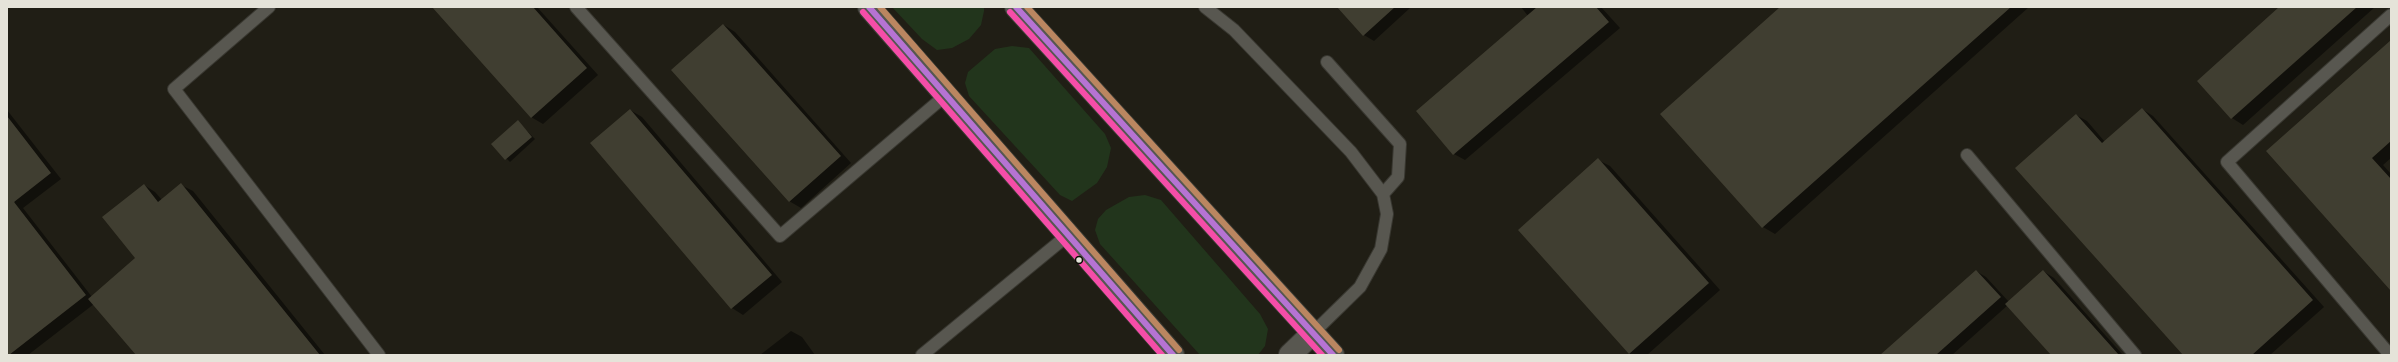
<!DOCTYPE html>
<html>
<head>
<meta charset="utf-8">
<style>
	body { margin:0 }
	#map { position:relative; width:2398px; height:362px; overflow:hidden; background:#201e15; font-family:Rubik,sans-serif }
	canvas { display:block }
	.frame { position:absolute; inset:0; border:8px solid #e5e3d9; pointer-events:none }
</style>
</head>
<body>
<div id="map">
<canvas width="2398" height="362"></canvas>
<div class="frame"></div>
</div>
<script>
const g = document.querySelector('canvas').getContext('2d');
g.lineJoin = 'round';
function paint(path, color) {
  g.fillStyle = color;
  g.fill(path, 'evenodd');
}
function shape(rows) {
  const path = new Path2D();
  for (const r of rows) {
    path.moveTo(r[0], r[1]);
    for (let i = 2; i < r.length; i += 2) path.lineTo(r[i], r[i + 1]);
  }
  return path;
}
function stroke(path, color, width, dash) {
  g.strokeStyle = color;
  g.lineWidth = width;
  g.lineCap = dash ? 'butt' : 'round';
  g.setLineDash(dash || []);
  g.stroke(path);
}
paint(shape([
	[892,7,984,7,984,11,981,25,969,39,952,48,937,50,922,39],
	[1012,46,1029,48,1105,134,1111,148,1107,167,1097,183,1072,201,1060,195,969,96,965,83,968,72,995,49],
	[1145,195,1161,200,1260,314,1268,329,1265,346,1258,355,1200,355,1100,244,1095,230,1098,219,1106,210,1129,197]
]), '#22351c');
paint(shape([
	[434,7,537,7,598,75,543,124,531,117],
	[1339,7,1410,7,1410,8,1374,41,1364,35],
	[1521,7,1601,7,1620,28,1465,160,1454,154,1528,16],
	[1781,7,2029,7,1775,234,1763,227,1661,114],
	[2281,7,2375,7,2243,125,2232,118],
	[724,25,735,32,851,163,801,208,789,201],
	[2391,41,2391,158,2383,165,2391,174,2391,289,2268,151],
	[2142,109,2153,116,2324,307,2270,355,2184,355,2076,115,2087,121,2105,142],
	[7,110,61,179,23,208,92,297,136,258,144,185,155,192,162,200,181,185,193,191,325,355,138,355,94,304,28,355,7,355,7,208,15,202,7,192],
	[630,110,642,117,782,282,743,315,732,308,591,144],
	[518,122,535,139,510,162,492,144],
	[1598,160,1610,166,1720,290,1647,355,1630,354,1519,230],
	[1976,271,1986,277,2009,302,2043,271,2054,278,2123,355,2052,355,2008,305,1952,355,1888,355],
	[791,331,802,337,815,355,760,355]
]), '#0007');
paint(shape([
	[432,7,533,7,587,68,531,118],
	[1337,7,1395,7,1363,36],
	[1537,7,1596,7,1609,22,1453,155,1416,111],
	[1780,7,2011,7,1762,228,1660,114],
	[2279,7,2357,7,2231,119,2197,81],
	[723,24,841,156,789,202,671,70],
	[2391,40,2391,141,2372,158,2391,179,2391,291,2266,151],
	[2142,108,2313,300,2252,355,2183,355,2015,168,2076,114,2102,143],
	[630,109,772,275,731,309,590,143],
	[7,116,51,173,14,202,86,295,9,355,7,355],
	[518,120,532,137,505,160,491,144],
	[1598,158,1709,283,1629,354,1518,230],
	[181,183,320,355,136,355,88,299,135,258,102,217,144,184,158,202],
	[1976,270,2001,297,1936,355,1880,355],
	[2043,270,2119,355,2051,355,2005,304]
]), '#403e31');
const service = shape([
	[269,7,174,89,379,355],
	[576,7,780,236,946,95],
	[1205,7,1234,30,1351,152,1383,194,1387,214,1381,249,1360,287,1314,332],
	[1327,62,1400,144,1398,177,1383,194],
	[1967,155,2135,355],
	[922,355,1068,235],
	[2390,355,2227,162,2391,15]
]);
const minor = shape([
	[1290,355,1314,332]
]);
const secondary = shape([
	[869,7,1173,355],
	[1016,7,1333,355]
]);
stroke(service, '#393831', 14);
stroke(minor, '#393831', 24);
stroke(secondary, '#393831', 24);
stroke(service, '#585750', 12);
stroke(minor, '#585750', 22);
stroke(secondary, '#555751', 22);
stroke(shape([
	[869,7,1173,355],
	[1016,7,1333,355]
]), '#b673d3', 6);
stroke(shape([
	[863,12,1162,355],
	[1010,12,1322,355]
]), '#f54da8', 6);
stroke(shape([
	[880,7,1179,350],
	[1027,7,1339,350]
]), '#bb8660', 6);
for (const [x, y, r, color] of [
	[1079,260,3.5,"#e5e3d9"]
]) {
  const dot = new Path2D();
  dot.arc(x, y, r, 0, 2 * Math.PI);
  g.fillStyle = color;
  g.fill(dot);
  stroke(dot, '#0c0b05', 1.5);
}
</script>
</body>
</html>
